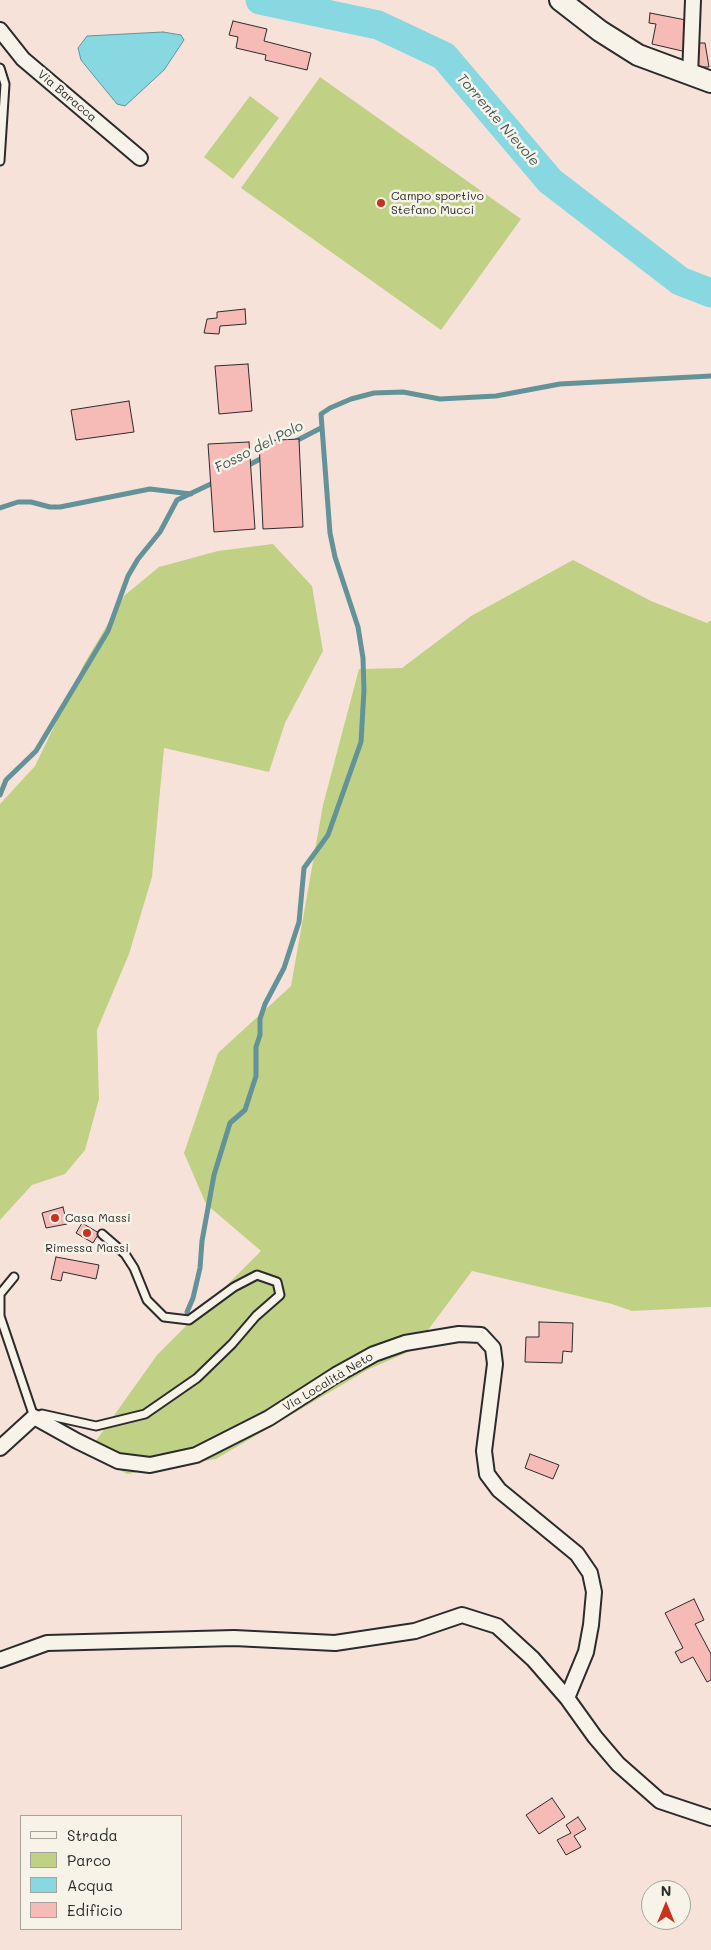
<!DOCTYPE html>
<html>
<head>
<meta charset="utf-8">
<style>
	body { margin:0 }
	#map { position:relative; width:711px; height:1950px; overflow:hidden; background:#f7e2d9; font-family:Mali,sans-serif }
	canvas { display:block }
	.legend { position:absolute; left:20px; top:1815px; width:162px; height:115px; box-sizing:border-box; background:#f7f3e8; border:1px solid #a5a39c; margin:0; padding:6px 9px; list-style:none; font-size:15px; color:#2b2b2b }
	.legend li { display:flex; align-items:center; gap:10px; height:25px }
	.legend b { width:25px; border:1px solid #a5a39c }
	.north { position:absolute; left:641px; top:1880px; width:50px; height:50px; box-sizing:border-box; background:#f7f3e8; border:1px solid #a5a39c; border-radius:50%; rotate:0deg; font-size:14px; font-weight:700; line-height:20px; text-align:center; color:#2b2b2b }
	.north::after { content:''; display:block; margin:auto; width:18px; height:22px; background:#c8321e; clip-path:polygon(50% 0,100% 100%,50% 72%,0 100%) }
</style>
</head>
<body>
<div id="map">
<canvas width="711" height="1950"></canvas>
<ul class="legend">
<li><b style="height:6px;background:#f7f3e8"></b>Strada</li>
<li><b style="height:14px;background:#c0d186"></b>Parco</li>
<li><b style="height:14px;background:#88d8e1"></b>Acqua</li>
<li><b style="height:14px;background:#f6bab7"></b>Edificio</li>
</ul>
<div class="north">N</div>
</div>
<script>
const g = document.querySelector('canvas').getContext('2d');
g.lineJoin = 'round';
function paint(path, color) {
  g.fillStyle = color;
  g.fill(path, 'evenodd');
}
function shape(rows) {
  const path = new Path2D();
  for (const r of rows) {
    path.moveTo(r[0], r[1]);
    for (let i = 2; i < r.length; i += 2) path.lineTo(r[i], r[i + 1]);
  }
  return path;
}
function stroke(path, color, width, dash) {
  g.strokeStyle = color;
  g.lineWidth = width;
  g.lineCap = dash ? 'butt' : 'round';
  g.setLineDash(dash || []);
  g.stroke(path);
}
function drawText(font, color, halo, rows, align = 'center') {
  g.font = font + ' Mali,sans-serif';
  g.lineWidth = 5;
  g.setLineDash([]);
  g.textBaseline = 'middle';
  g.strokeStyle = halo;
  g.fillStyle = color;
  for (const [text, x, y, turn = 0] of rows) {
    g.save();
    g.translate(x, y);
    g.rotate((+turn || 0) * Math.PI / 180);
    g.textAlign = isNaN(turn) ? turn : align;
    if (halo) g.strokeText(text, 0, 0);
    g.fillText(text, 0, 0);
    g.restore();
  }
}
paint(shape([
	[320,77,521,219,441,330,241,188],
	[250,96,279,118,233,179,204,157],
	[273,544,312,586,323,651,285,723,269,772,164,748,152,877,129,954,97,1030,99,1099,85,1150,65,1174,32,1185,0,1220,0,804,35,766,84,664,125,595,159,567,218,551],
	[573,560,651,601,707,623,711,620,711,1307,632,1311,612,1304,472,1271,413,1350,369,1369,216,1459,127,1474,88,1452,157,1355,261,1251,206,1204,184,1153,218,1053,291,986,323,805,359,669,402,668,471,616]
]), '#c0d186');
const water = shape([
	[163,32,181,35,184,40,164,70,125,106,117,104,81,60,78,48,87,36,163,32]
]);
paint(water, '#88d8e1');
stroke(water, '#639398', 1);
stroke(shape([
	[294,442,321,428],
	[245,467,264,457],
	[0,508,18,502,31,502,50,507,60,507,150,489,191,494],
	[0,795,6,780,36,751,108,631,128,576,138,559,160,532,177,500,215,482],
	[187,1312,193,1298,200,1268,202,1241,214,1175,230,1123,245,1110,256,1076,256,1047,260,1035,260,1019,265,1004,284,968,299,922,304,868,328,835,361,742,364,690,363,658,358,627,335,557,330,533,321,414,330,408,351,399,374,393,403,392,440,399,496,396,560,384,711,376]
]), '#639398', 5);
stroke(shape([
	[260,0,378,25,444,56,550,181,680,281,711,293]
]), '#88d8e1', 29);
const building = shape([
	[650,13,691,21,691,53,652,44,656,24,649,23,650,13],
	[233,21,267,29,264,41,311,53,307,70,265,60,266,55,236,48,238,37,229,35,233,21],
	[698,43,705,43,709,67,698,67,698,43],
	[245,309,246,324,220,326,219,334,204,333,207,319,217,318,217,312,245,309],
	[248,364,252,411,219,414,215,366,248,364],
	[129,401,134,432,76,440,71,410,129,401],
	[299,439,303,527,263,529,259,441,299,439],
	[249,442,255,529,214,532,208,444,249,442],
	[63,1207,67,1224,46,1228,42,1213,63,1207],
	[82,1223,99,1233,93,1243,76,1233,82,1223],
	[56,1257,99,1265,96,1279,63,1272,61,1281,51,1279,56,1257],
	[539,1322,573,1323,572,1352,563,1351,562,1363,525,1362,526,1337,539,1337,539,1322],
	[530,1454,559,1465,553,1479,525,1468,530,1454],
	[694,1599,704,1620,695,1624,711,1654,711,1680,707,1682,693,1657,681,1663,675,1652,683,1648,665,1613,694,1599],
	[552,1798,565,1817,539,1834,526,1815,552,1798],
	[578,1817,586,1829,574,1836,581,1847,566,1855,557,1840,571,1833,566,1825,578,1817]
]);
paint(building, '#f6bab7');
stroke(building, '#2b2b2b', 1);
const lane = shape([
	[0,68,5,84,0,161],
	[14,1277,0,1294,0,1316,34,1417,42,1414,96,1426,145,1414,197,1378,232,1344,256,1316,280,1295,277,1282,257,1275,234,1287,189,1320,164,1317,147,1300,134,1268,125,1254,102,1234]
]);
const street = shape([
	[0,30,23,59,140,158],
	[690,76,693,0],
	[0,1448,34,1417,77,1441,118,1461,150,1465,196,1455,269,1418,336,1375,374,1354,405,1343,459,1334,481,1335,493,1348,495,1364,484,1451,487,1474,499,1490,577,1554,590,1573,594,1592,591,1625,586,1652,567,1698],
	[0,1660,47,1643,234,1638,335,1643,415,1631,462,1615,497,1626,533,1659,567,1698,595,1737,618,1764,660,1801,711,1818]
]);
const secondary = shape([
	[560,0,600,31,638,55,711,82]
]);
stroke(lane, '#2b2b2b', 11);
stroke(street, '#2b2b2b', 18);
stroke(secondary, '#2b2b2b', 24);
stroke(lane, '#f7f3e8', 7);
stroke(street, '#f7f3e8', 14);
stroke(secondary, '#f7f3e8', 20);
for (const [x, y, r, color] of [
	[381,203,5,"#c8321e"],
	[55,1218,5,"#c8321e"],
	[87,1233,5,"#c8321e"]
]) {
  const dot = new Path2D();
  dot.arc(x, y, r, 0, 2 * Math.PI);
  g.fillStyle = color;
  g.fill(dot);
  stroke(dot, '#f7f3e8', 2);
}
drawText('12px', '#2b2b2b', '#f7f3e8', [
	["Via Baracca",67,96,40],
	["Via Località Neto",328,1382,-31]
]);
drawText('12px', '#2b2b2b', '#f7f3e8', [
	["Campo sportivo",391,196],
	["Stefano Mucci",391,210],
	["Casa Massi",65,1218],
	["Rimessa Massi",87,1248,"center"]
], 'left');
drawText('italic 14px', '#425658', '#f7f3e8', [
	["Torrente Nievole",498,120,49],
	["Fosso del Polo",259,447,-27]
]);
</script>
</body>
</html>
